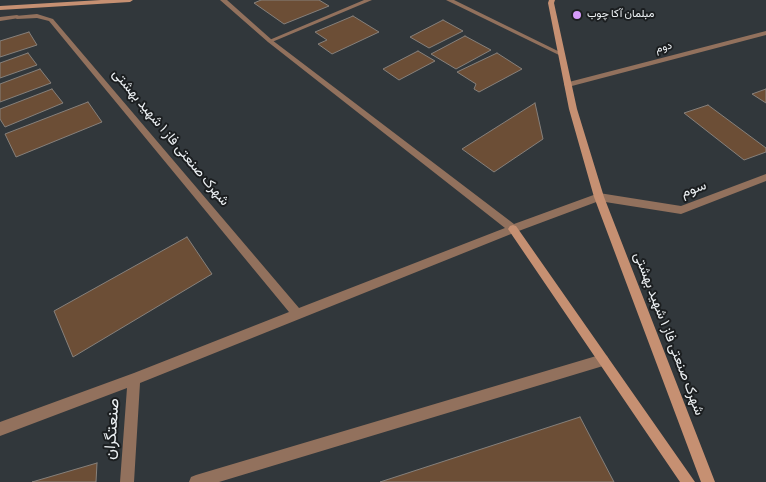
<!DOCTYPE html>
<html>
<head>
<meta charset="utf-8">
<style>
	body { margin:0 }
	canvas { display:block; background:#31373b }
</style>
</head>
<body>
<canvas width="766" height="482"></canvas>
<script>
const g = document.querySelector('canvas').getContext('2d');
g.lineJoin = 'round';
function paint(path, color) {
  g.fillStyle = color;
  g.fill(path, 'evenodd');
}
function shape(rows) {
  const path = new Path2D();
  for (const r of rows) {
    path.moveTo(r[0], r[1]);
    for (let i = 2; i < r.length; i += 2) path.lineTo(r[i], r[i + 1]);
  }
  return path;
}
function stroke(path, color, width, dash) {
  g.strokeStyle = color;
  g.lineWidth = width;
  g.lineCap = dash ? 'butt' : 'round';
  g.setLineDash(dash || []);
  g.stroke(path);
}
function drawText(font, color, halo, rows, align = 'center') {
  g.font = font + ' "Source Sans 3",Vazirmatn,sans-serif';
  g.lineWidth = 4;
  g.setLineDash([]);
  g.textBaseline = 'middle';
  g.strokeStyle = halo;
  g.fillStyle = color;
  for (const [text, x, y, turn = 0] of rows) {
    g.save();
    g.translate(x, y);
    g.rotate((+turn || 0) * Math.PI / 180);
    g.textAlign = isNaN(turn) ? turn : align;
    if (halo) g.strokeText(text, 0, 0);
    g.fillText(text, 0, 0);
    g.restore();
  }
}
const building = shape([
	[261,0,319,0,329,6,284,24,254,3,261,0],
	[353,16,379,32,332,54,318,44,327,40,315,32,353,16],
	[443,20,463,31,429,48,410,37,443,20],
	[29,32,37,45,0,57,0,41,29,32],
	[465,36,491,50,456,69,431,54,465,36],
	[418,51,435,61,399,80,383,69,418,51],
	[28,53,37,65,0,78,0,63,28,53],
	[497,53,522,69,479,92,474,89,476,84,457,72,497,53],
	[40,69,51,83,0,102,0,84,40,69],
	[52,89,63,103,5,127,0,119,0,109,52,89],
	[766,89,766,103,752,94,766,89],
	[88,102,102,122,16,157,5,134,88,102],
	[535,103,543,139,494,172,462,149,535,103],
	[708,105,766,148,766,152,744,160,684,113,708,105],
	[187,237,212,274,73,357,54,311,187,237],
	[580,417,614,482,380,482,580,417],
	[97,463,96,482,32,482,97,463]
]);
paint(building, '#6c4e36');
stroke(building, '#86807b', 1);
paint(shape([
	[364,0,372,0,272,42,267,41,364,0],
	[446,0,454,0,564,54,559,55,446,0],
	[17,15,19,16,19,18,0,21,0,17,17,15]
]), '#92715d');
paint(shape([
	[220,0,227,0,272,40,514,224,599,193,681,206,766,174,766,181,681,214,599,201,516,232,140,383,134,482,120,482,127,388,0,436,0,422,134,373,289,312,49,21,37,18,17,19,14,17,15,16,37,14,53,19,299,308,505,228,268,42,220,0],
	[766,31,766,35,568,87,564,85,565,83,766,31],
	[603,354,607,356,609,360,607,364,603,366,219,482,189,482,191,477,196,475,603,354]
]), '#92715d');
paint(shape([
	[101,0,133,0,130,2,0,10,0,6,101,0],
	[549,0,555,0,554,3,577,109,604,197,715,482,701,482,594,197,569,109,548,3,549,0],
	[513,225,516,226,695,482,680,482,510,232,508,229,510,226,513,225]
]), '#c69072');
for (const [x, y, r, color] of [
	[577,15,5,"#d69bfa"]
]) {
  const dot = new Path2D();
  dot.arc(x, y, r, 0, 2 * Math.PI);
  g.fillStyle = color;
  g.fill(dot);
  stroke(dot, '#1b1e20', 2);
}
drawText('11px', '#edf1f4', '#1b1e20', [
	["مبلمان آکا چوب",587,15]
], 'left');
drawText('11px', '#edf1f4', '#1b1e20', [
	["دوم",664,48,-15]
]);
drawText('14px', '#edf1f4', '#1b1e20', [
	["شهرک صنعتی فاز ۱ شهید بهشتی",170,138,50],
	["سوم",694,190,-20],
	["شهرک صنعتی فاز ۱ شهید بهشتی",668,334,69]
]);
drawText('16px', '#edf1f4', '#1b1e20', [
	["صنعتگران",113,429,-86]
]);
</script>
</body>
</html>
